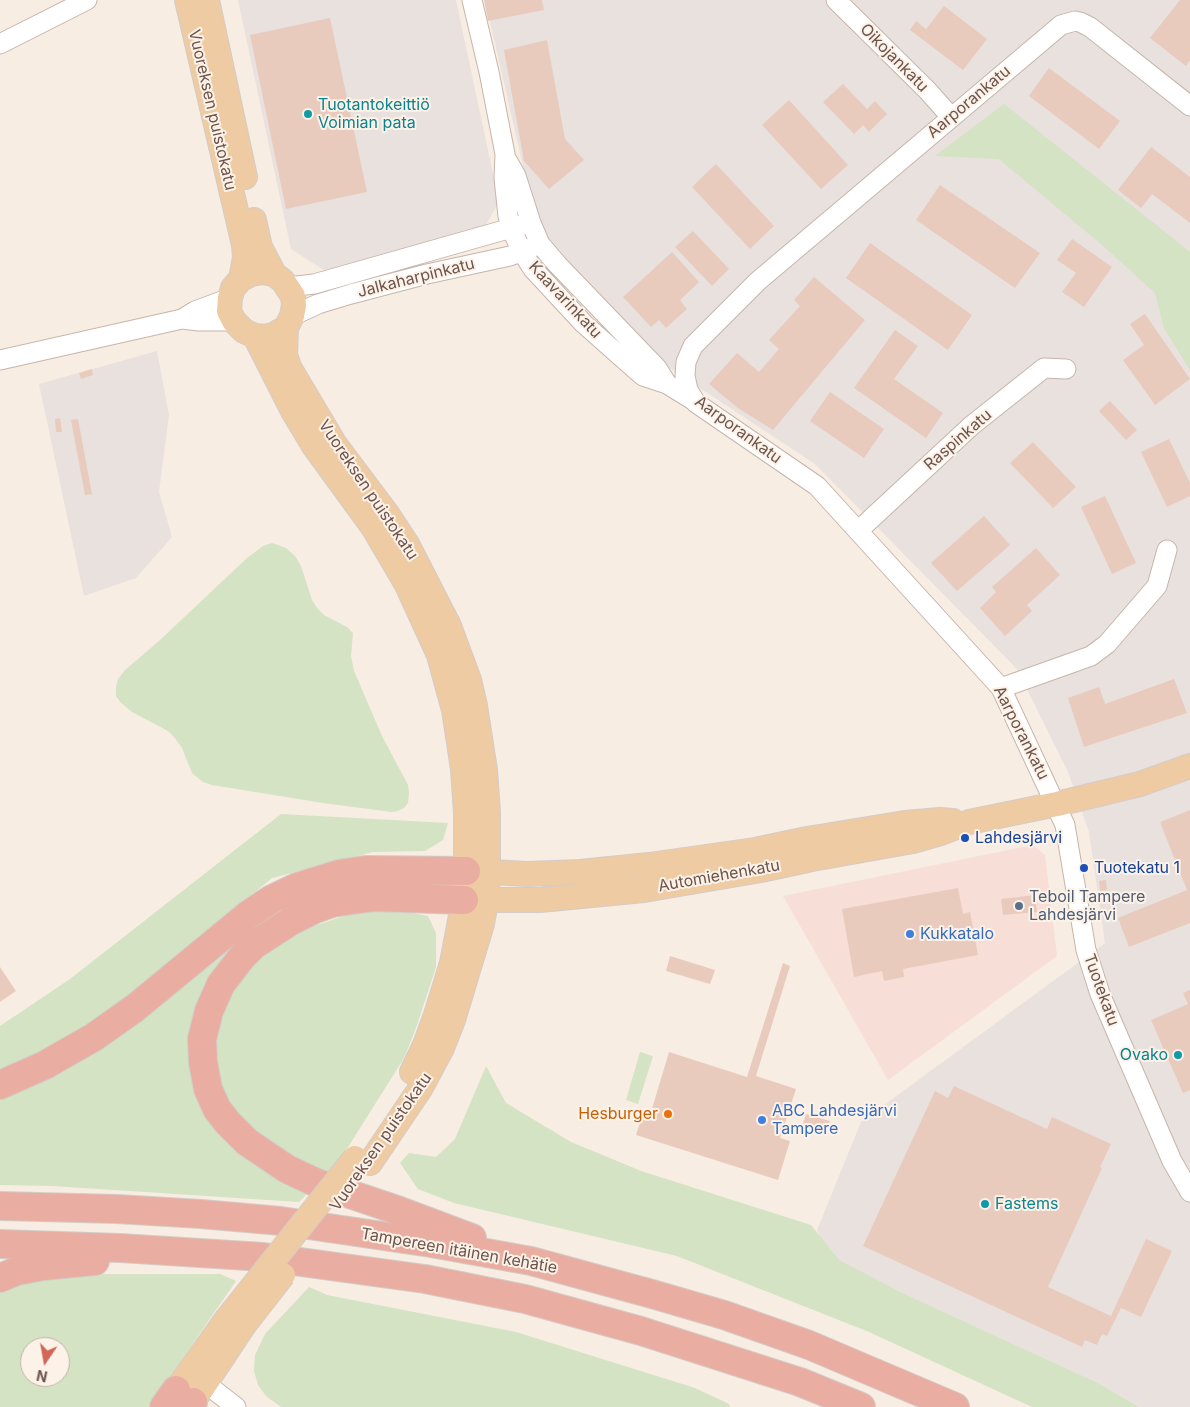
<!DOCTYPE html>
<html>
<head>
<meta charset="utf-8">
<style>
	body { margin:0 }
	#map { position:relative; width:1190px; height:1407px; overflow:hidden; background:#f8ede2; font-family:Inter,sans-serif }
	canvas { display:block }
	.north { position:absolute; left:20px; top:1337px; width:50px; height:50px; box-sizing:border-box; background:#fcf2e8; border:1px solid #c2b3aa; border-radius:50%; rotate:192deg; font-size:14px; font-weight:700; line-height:20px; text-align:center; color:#6c544c }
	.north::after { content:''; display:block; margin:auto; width:18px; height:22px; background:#d16758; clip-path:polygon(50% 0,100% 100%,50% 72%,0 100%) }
</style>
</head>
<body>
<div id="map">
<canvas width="1190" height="1407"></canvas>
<div class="north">N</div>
</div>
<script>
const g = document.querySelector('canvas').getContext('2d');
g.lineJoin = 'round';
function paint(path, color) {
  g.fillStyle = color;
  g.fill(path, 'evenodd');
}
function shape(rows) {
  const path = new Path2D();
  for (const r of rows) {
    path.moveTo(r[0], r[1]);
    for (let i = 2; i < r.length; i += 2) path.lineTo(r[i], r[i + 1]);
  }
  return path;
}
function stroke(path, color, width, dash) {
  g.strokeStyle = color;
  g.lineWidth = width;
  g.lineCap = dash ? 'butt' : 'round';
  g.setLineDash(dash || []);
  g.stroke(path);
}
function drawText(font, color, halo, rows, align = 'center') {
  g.font = font + ' Inter,sans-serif';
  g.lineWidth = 4;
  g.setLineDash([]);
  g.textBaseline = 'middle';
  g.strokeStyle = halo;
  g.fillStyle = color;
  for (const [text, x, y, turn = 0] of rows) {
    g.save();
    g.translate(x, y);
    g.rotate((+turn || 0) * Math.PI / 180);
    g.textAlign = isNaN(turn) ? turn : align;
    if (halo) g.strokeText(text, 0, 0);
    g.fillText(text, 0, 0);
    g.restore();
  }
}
paint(shape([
	[1033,845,1045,855,1057,956,888,1080,783,896]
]), '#f7ded7');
paint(shape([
	[238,0,456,0,499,202,483,230,324,270,291,249],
	[485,0,1190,0,1190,1407,1139,1407,1098,1383,829,1260,817,1230,861,1122,1105,943,1089,832,1068,772,1017,669,815,464,668,367,605,307,537,227],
	[157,351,169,415,159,492,172,537,136,578,84,596,39,384]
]), '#e8e1dd');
paint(shape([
	[1004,104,1190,252,1190,370,1164,328,1155,293,1101,244,999,159,935,156],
	[272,543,286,548,295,556,301,566,312,600,317,608,324,615,347,627,353,633,351,656,354,671,382,736,408,785,409,793,408,803,404,808,398,811,392,812,323,803,212,785,203,782,192,773,182,748,174,737,168,731,132,712,121,703,116,696,116,687,118,679,125,670,159,641,247,558,263,546],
	[281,814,448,823,443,840,425,851,373,852,272,878,116,1009,45,1050,0,1070,0,1026,70,979],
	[401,911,428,916,436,933,436,967,416,1028,404,1058,328,1179,269,1149,232,1116,219,1089,211,1050,230,986,253,960,296,932,356,912],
	[243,935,247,940,219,971,200,1090,310,1191,299,1202,52,1186,0,1185,0,1097,60,1071,153,1012],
	[640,1052,653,1056,638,1104,626,1100],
	[486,1066,506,1103,571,1142,641,1171,811,1225,839,1260,902,1293,1098,1383,1139,1407,1032,1407,869,1332,677,1256,454,1203,418,1189,400,1163,409,1153,436,1157,455,1139],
	[105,1274,220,1274,236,1281,149,1407,0,1407,0,1291,31,1279],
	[30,1347,60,1347,60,1377,30,1377],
	[309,1287,327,1295,516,1332,695,1388,729,1404,730,1407,281,1407,266,1396,258,1385,254,1371,255,1355,265,1334]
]), '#d3e3c3');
paint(shape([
	[484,0,542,0,544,10,488,21],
	[1180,0,1190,0,1190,60,1186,66,1150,38],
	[944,6,987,39,963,70,910,30,916,21,926,29],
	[330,18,367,192,286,209,250,35],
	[547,40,565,139,584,160,549,189,524,161,504,50],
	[1049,68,1120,121,1099,149,1029,96],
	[843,84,867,109,875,101,887,114,869,132,863,125,854,134,823,102],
	[789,100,848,165,821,189,762,125],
	[1151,147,1190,177,1190,223,1152,194,1141,208,1118,190],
	[716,164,774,226,750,249,692,187],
	[940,185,1040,253,1015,288,916,220],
	[693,231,729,269,712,286,675,247],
	[1072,239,1112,267,1084,307,1062,292,1076,273,1057,260],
	[870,243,972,315,948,350,846,278],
	[672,252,699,282,680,300,687,309,666,328,659,320,651,327,623,297],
	[814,277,865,320,773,430,738,408,709,384,737,353,759,372,779,349,769,340,800,306,794,300],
	[1145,314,1190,379,1155,405,1123,360,1144,345,1130,324],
	[895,330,918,346,894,379,943,413,926,438,854,388],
	[92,369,93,375,81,379,79,373],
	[830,392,884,429,864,458,810,421],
	[1110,401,1137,430,1126,440,1099,411],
	[60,418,62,432,56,432,55,419],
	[78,419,92,494,85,495,71,420],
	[1169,439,1190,483,1190,496,1167,507,1141,452],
	[1033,442,1076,487,1053,508,1010,463],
	[1105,496,1136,563,1112,574,1081,507],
	[984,516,1010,545,957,591,931,563],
	[1036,548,1060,575,1027,605,1032,611,1005,636,980,608,996,592,992,587],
	[1174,679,1187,713,1084,747,1068,698,1099,687,1105,704],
	[1190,810,1190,923,1129,947,1118,918,1187,890,1160,822],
	[1106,880,1107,890,1100,891,1099,881],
	[958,888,963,914,970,912,978,955,903,969,904,977,884,981,882,971,854,977,842,909],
	[1035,895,1037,912,1003,915,1001,899],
	[670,956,715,970,710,984,666,971],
	[783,963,790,966,756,1076,796,1089,780,1138,790,1141,778,1180,636,1135,644,1110,651,1112,669,1052,747,1077],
	[0,967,16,991,0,1002],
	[1190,990,1190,1090,1183,1093,1151,1020,1188,1004,1183,993],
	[954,1086,1047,1129,1052,1117,1111,1144,1100,1167,1102,1168,1048,1287,1111,1316,1146,1239,1172,1251,1141,1317,1121,1308,1107,1336,1102,1334,1097,1345,1085,1340,1082,1347,863,1246,935,1091,948,1098],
	[806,1114,830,1121,827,1131,803,1124]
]), '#e9cbbe');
const minor = shape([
	[472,0,489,72,505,154,504,178,508,216,511,228,522,252,533,269,584,324,637,371,643,376,667,384,696,402],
	[836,0,928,91,951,117],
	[0,44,87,0],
	[1190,106,1090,27,1080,22,1075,21,1061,25,758,281,693,346,686,362,685,376,688,390,696,403,817,486,1001,688,1065,825,1086,950,1100,994,1172,1161,1190,1192],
	[507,160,516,176,531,223,540,244,557,264,657,368,667,384],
	[288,287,314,284,522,225],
	[292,316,318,304,351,294,427,274,510,256,533,247],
	[182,319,199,321,234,321],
	[0,360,182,319,195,311,230,298],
	[859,530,971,426,1044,368,1066,369],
	[1001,688,1091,656,1107,644,1157,586,1167,550],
	[196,1376,236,1407]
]);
const major = shape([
	[187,0,244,245,245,257,241,279],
	[207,0,245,177],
	[254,220,260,247,274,274],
	[262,272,274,274,283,281,293,296,294,305,292,316,286,328,275,334,266,337,255,336,244,331,234,321,229,311,230,298,233,288,241,279,251,274,262,272],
	[286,328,285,355,290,369,334,443,388,515,407,544,449,626,469,680,475,706,485,770,488,813,488,872,486,901,482,924,453,1020,442,1048,420,1089,370,1163],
	[255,336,293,411,314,446,373,527,407,585,439,655,454,710,463,769,466,813,466,871,464,900,452,963,436,1015,425,1045,412,1072],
	[473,871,527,874,580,872,649,865,755,850,807,839,905,823,940,820,953,821],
	[470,900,540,900,644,890,761,870,812,859,913,841,941,833,969,822,1057,804,1140,784,1190,766],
	[176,1390,226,1320],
	[193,1402,244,1325]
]);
const highway = shape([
	[464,900,374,897,332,903,315,909,291,921,254,945,242,957,221,984,209,1011,202,1039,203,1062,208,1089,217,1109,228,1123,247,1142,287,1169,317,1183,400,1211,472,1238],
	[0,1085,45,1065,94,1037,135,1008,248,915,272,899,297,887,339,874,365,870,466,871],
	[0,1206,117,1209,201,1214,281,1221,431,1243,531,1261,652,1294,724,1315,809,1345,955,1407],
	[0,1244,120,1248,264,1257,425,1279,525,1299,641,1331,800,1382,861,1407],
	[0,1278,17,1271,43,1266,95,1261],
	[164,1407,176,1390],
	[190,1407,193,1402]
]);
stroke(minor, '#c7b5ab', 21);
stroke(major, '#d3ccc9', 26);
stroke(highway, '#d3ccc9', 30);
stroke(minor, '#fff', 19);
stroke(major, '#eecba3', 24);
stroke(highway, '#eaada1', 28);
const majorBridge = shape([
	[226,1320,355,1158],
	[244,1325,283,1275]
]);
stroke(majorBridge, '#d3ccc9', 26, []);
stroke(majorBridge, '#eecba3', 24);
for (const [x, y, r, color] of [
	[308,114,5,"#0f9aa8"],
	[965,838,5,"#1a4fb4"],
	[1084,868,5,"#1a4fb4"],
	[1019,906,5,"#5c6f8a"],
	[910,934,5,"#3f7fe0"],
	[1178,1055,5,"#0f9aa8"],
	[668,1114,5,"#e8710a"],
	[762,1120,5,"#3f7fe0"],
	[985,1204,5,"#0f9aa8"]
]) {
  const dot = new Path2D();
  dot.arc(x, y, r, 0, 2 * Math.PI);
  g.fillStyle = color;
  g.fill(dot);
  stroke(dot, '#fcf2e8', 2);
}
drawText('16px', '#6c544c', '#fcf2e8', [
	["Oikojankatu",894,58,45],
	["Aarporankatu",969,102,-40],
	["Vuoreksen puistokatu",212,110,77],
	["Jalkaharpinkatu",416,278,-14],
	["Kaavarinkatu",565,300,47],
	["Aarporankatu",738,430,36],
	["Raspinkatu",958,440,-41],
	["Vuoreksen puistokatu",368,490,56],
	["Aarporankatu",1021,733,63],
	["Automiehenkatu",719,876,-10],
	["Tuotekatu",1101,990,70],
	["Vuoreksen puistokatu",381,1142,-55],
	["Tampereen itäinen kehätie",459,1251,10]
]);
drawText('16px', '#0d838f', '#fcf2e8', [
	["Tuotantokeittiö",318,105],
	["Voimian pata",318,123],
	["Ovako",1168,1055,"right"],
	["Fastems",995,1204]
], 'left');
drawText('16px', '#164399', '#fcf2e8', [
	["Lahdesjärvi",975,838],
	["Tuotekatu 1",1094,868]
], 'left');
drawText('16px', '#4e5e75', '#fcf2e8', [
	["Teboil Tampere",1029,897],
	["Lahdesjärvi",1029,915]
], 'left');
drawText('16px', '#366cbe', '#fcf2e8', [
	["Kukkatalo",920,934],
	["ABC Lahdesjärvi",772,1111],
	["Tampere",772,1129]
], 'left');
drawText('16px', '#c56008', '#fcf2e8', [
	["Hesburger",658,1114]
], 'right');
</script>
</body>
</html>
